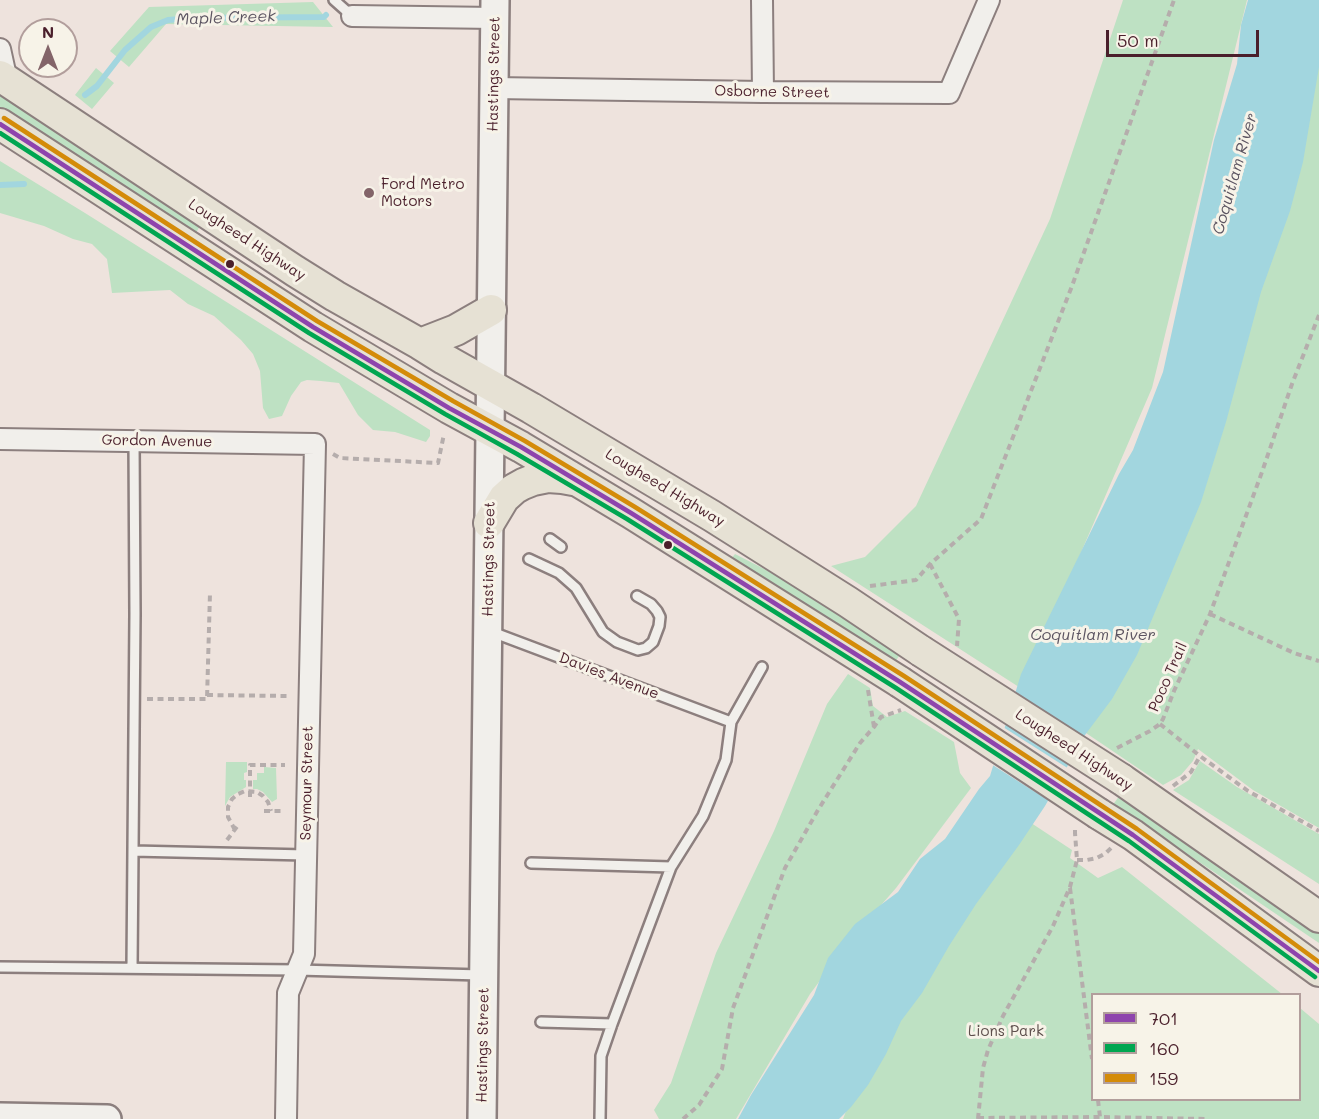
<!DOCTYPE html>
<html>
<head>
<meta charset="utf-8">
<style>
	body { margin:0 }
	#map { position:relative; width:1319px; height:1119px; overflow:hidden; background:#eee3dd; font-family:Mali,sans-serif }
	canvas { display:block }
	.legend { position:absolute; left:1091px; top:993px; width:210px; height:108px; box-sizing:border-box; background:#f7f3e8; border:2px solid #b29e9c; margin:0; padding:8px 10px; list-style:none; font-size:18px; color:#4a1f2b }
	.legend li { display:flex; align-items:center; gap:12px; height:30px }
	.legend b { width:30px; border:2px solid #b29e9c }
	.north { position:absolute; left:18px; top:18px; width:60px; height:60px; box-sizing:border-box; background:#f7f3e8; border:2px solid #b29e9c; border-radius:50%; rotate:0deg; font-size:16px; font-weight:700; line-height:24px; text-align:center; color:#4a1f2b }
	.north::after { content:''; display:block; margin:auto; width:21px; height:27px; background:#836469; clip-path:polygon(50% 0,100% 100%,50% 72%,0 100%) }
	.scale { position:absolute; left:1106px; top:30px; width:153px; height:27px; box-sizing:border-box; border:3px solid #4a1f2b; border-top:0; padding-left:8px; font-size:18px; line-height:21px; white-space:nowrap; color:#4a1f2b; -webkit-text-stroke:4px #f7f3e8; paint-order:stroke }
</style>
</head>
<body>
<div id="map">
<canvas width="1319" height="1119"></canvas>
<ul class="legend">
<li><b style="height:8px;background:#8e44ad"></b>701</li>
<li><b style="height:8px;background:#00a651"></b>160</li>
<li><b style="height:8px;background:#d48b09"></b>159</li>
</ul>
<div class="north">N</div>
<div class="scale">50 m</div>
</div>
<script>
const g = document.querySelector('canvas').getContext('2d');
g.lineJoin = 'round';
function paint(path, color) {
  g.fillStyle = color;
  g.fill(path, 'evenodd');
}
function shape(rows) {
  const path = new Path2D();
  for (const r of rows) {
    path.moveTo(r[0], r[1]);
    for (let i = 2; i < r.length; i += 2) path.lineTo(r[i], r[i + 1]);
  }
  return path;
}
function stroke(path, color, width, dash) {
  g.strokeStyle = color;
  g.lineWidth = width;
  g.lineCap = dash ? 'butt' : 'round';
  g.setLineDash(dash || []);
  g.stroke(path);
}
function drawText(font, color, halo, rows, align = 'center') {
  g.font = font + ' Mali,sans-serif';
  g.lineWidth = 6;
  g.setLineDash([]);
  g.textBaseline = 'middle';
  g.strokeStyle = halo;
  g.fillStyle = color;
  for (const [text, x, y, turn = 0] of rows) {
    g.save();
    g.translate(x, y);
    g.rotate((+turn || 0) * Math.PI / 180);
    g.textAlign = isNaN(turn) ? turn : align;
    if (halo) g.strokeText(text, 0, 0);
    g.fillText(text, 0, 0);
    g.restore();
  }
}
paint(shape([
	[1123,0,1247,0,1152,388,1022,689,831,566,865,557,916,506,1050,219],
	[313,2,333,27,166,24,129,67,110,51,149,7],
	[1319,20,1319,828,1253,790,1198,749,1193,761,1181,775,1163,785,1080,729],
	[96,68,114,83,92,109,75,95],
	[0,93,201,224,196,233,132,194,0,108],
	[0,161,85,213,430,430,430,436,426,442,395,432,373,430,358,415,339,383,321,381,307,380,301,382,291,396,282,416,269,419,263,408,260,371,253,354,241,340,214,316,188,304,170,290,112,293,107,259,92,244,73,239,44,226,0,213],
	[735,554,778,576,901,653,893,665,731,559],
	[848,674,870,688,873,706,887,717,905,711,954,742,960,773,971,788,896,888,848,943,810,994,736,1119,659,1119,654,1110,671,1083,716,953,774,831,827,704],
	[1200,761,1237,787,1319,834,1319,884,1173,790,1189,780],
	[226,762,247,762,247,772,244,773,244,780,246,780,246,787,230,797,225,806],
	[264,767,276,768,277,799,272,802,263,792,257,789,253,789,253,780,257,780,257,773,264,773],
	[1120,795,1319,930,1319,943,1165,839,1112,806],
	[1013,811,1072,850,1070,858,1098,878,1122,867,1282,994,1092,994,1092,1100,1300,1100,1300,1008,1319,1024,1319,1119,843,1119,851,1098]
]), '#bee1c3');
paint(shape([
	[1248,0,1319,0,1319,67,1303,162,1290,211,1261,292,1226,422,1201,502,1137,655,1112,699,1085,735,1045,806,1019,845,976,904,949,946,922,993,901,1021,886,1054,868,1085,851,1107,839,1119,738,1119,751,1095,814,995,828,958,855,924,898,892,920,859,945,839,979,789,990,776,1021,674,1119,474,1133,450,1163,372,1214,140,1237,64,1241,25]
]), '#a2d6df');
paint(shape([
	[1003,727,1069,769,1051,802,991,764]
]), '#eee3dd');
stroke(shape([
	[85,95,97,86,125,50,151,27,168,20,193,18,324,17,326,15],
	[0,185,24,184]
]), '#a2d6df', 6);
const lane = shape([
	[334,0,352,16],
	[550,539,561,547],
	[529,559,559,573,576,588,603,632,617,642,638,650,646,648,653,642,659,626,660,617,657,611,651,604,637,596],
	[492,632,731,722],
	[133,851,306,855],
	[531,863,671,867],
	[0,967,298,970,481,975],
	[132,967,135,614,134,441],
	[541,1022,612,1024],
	[600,1119,601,1056,612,1024,671,867,703,816,726,760,731,722,762,667]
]);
const street = shape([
	[762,0,763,92],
	[352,16,495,18],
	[0,49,7,81],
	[494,88,763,92,949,93,989,0],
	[0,439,315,444,304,954,288,993,286,1119]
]);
const secondary = shape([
	[0,1117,107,1119],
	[482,1119,495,0]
]);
const primary = shape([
	[0,76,295,271,335,296,420,344,444,359,531,408,712,516,848,602,921,651],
	[0,124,313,327,449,408,521,447,631,513,900,682],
	[420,344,456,330,491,310],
	[489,523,504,498,514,489,523,484,533,480,548,477,562,478,573,480],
	[1121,779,1319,917],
	[1099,814,1133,835,1319,971]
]);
stroke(lane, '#8c7f7e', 14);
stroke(street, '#8c7f7e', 24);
stroke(secondary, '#8c7f7e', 32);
stroke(primary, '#8c7f7e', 34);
stroke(shape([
	[333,454,340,458,438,463,444,434],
	[930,564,959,619,957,646],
	[870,586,916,580,930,564,981,519,1072,286,1174,0],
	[1210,614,1294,653,1319,661],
	[868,690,874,727],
	[207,695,290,696],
	[147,699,207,699,210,593],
	[1160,724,1200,756,1248,791,1319,831],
	[1117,748,1150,731,1160,724,1163,719,1174,691,1210,614,1262,472,1292,384,1319,315],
	[1173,786,1191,772,1200,756],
	[250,797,250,765,285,765],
	[264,811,281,811],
	[235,830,228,817,228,807,232,799,238,794,245,791,257,792,263,796,268,802,271,811],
	[227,840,239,824],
	[1077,860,1087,860,1097,858,1106,853,1111,848],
	[1070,888,1092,1059],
	[1098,1100,1100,1117],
	[978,1118,1100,1117,1206,1119],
	[683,1119,699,1105,722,1069,733,1008,785,868,818,810,860,743,874,727,881,717,901,710],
	[978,1119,983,1068,988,1050,1003,1016,1053,926,1070,887,1077,860,1075,833,1075,826]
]), '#b5adac', 4, [6, 4.5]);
stroke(lane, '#f1efeb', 9);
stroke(street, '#f1efeb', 20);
stroke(secondary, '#f1efeb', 27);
stroke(primary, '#e6e1d4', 30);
const primaryBridge = shape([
	[921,651,1121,779],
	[900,682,1099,814]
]);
stroke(primaryBridge, '#8c7f7e', 34, []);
stroke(primaryBridge, '#e6e1d4', 30);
stroke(shape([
	[0,124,313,327,449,408,521,447,631,513,900,682,1133,835,1319,971]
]), '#8e44ad', 4.5);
stroke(shape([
	[0,133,309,333,445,414,517,454,627,519,896,688,1129,841,1315,977]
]), '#00a651', 4.5);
stroke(shape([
	[4,118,317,321,453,401,525,441,635,507,904,676,1137,829,1319,962]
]), '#d48b09', 4.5);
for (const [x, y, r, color] of [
	[369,193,6,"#836469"],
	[230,264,5,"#4a1f2b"],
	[668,545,5,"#4a1f2b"]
]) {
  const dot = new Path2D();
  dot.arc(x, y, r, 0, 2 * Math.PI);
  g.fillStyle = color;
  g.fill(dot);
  stroke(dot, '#f7f3e8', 2);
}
drawText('15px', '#4a1f2b', '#f7f3e8', [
	["Hastings Street",494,74,-89],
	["Osborne Street",772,92,1],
	["Lougheed Highway",247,240,33],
	["Gordon Avenue",157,441,1],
	["Lougheed Highway",665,488,31],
	["Hastings Street",489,559,-89],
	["Davies Avenue",609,676,21],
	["Poco Trail",1168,677,-66],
	["Lougheed Highway",1074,750,33],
	["Seymour Street",307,783,-89],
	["Hastings Street",483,1045,-89]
]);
drawText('15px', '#4a1f2b', '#f7f3e8', [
	["Ford Metro",381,184],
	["Motors",381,201]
], 'left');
drawText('15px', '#5d4f4c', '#f7f3e8', [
	["Lions Park",1006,1031]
]);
drawText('italic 16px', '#5b5461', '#f7f3e8', [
	["Maple Creek",226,18,-2],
	["Coquitlam River",1235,174,-74],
	["Coquitlam River",1093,635]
]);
</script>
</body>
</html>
